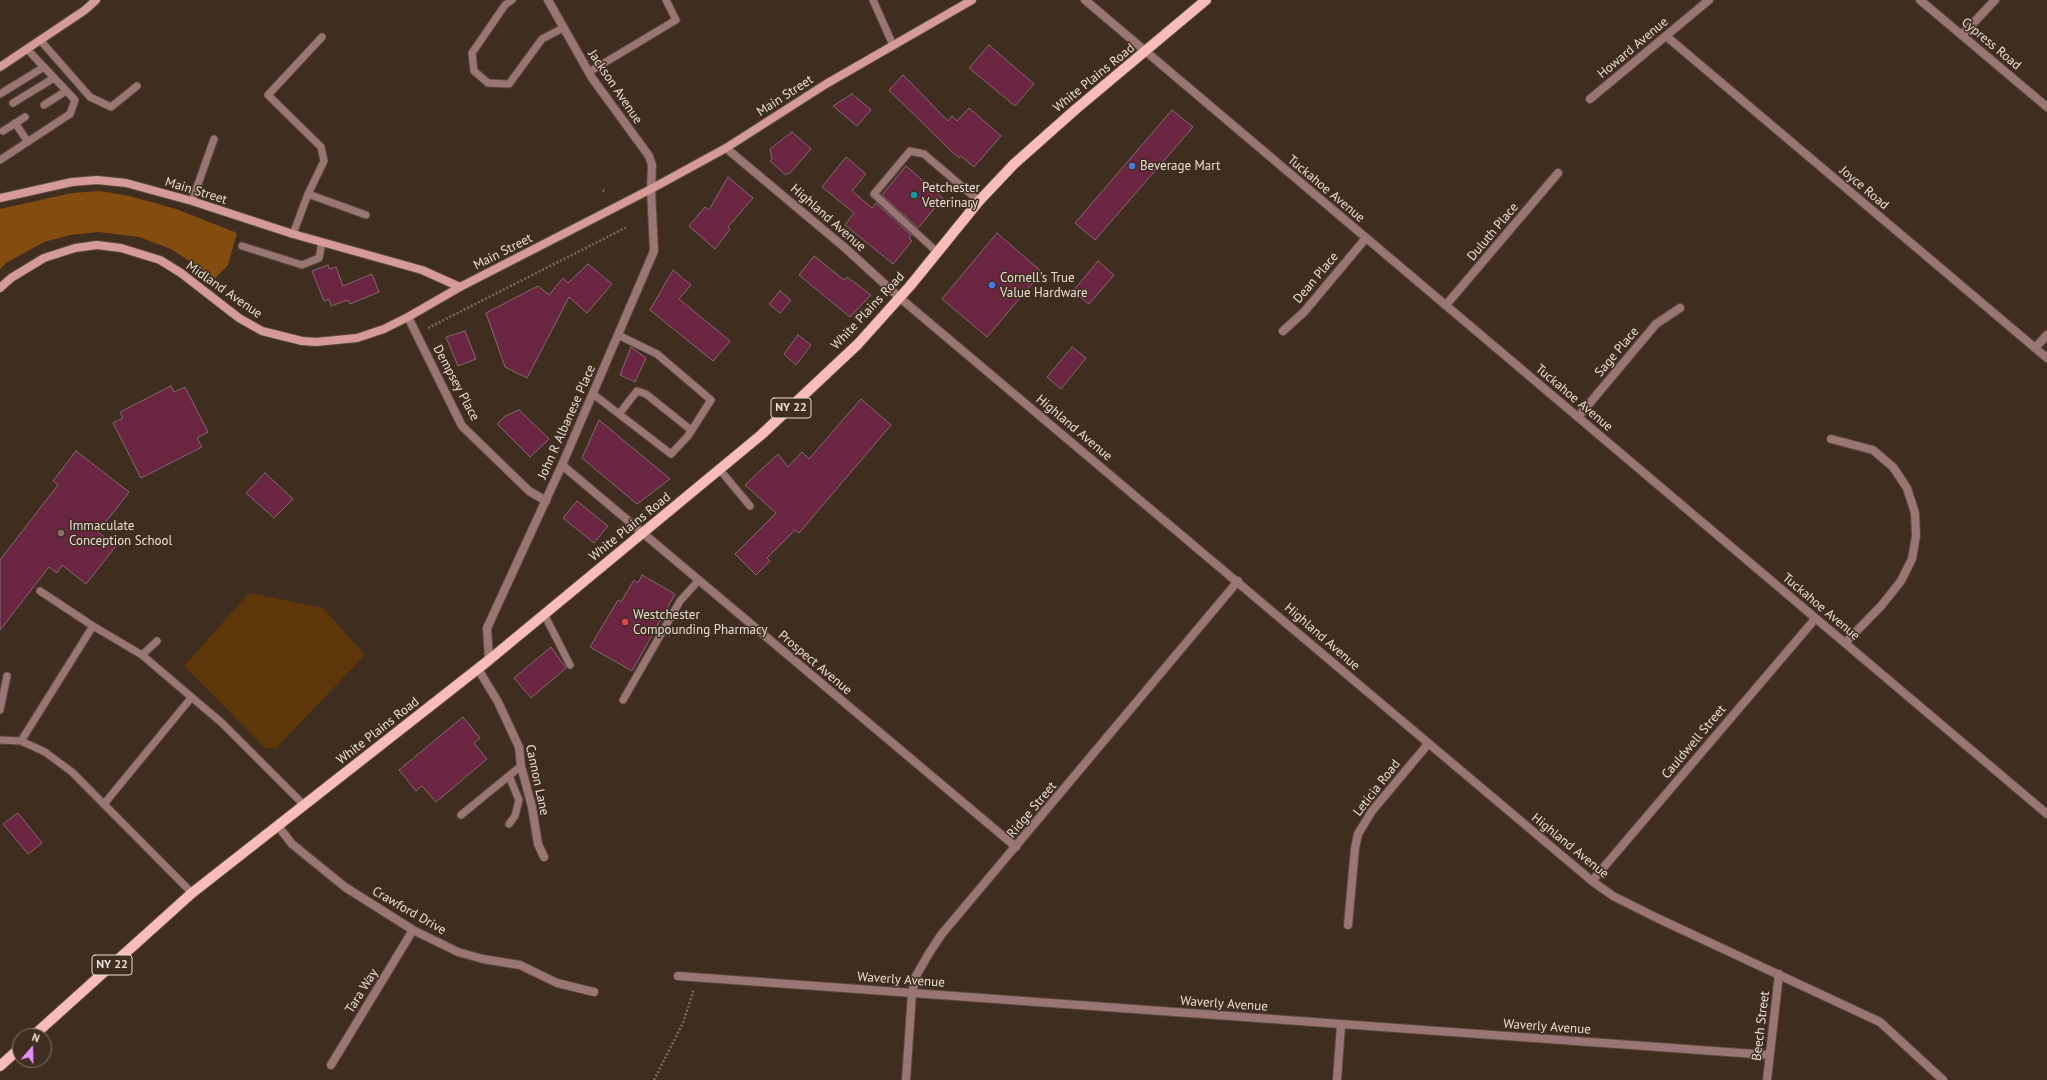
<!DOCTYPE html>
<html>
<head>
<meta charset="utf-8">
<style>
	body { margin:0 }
	#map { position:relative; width:2047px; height:1080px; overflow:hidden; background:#3f2e1f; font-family:"PT Sans",sans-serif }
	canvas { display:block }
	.north { position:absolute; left:12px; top:1028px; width:40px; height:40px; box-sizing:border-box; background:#3f2e1f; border:1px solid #837568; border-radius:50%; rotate:20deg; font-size:11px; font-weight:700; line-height:16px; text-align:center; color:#eadfd6 }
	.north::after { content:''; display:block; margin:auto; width:14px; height:18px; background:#e98efe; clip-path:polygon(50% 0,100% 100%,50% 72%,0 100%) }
</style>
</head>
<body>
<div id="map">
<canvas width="2047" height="1080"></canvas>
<div class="north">N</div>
</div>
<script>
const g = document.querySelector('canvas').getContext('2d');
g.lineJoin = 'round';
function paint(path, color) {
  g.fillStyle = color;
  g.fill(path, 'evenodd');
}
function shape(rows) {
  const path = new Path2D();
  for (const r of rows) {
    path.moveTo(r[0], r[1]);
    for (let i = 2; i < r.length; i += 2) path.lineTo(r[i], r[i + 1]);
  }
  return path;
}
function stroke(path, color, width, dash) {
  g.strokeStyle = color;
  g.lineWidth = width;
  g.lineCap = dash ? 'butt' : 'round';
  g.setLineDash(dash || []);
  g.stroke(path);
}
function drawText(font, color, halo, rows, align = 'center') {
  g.font = font + ' "PT Sans",sans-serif';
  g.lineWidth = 3;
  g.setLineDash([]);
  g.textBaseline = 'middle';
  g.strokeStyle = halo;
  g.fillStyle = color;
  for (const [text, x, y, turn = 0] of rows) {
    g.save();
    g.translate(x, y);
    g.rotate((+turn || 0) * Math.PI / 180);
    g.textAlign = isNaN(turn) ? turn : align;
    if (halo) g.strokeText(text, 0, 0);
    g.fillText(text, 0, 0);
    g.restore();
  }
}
paint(shape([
	[249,593,323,608,365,655,276,748,266,749,184,666]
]), '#5d3609');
paint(shape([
	[99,191,130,196,176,209,237,233,228,265,215,278,171,249,139,237,98,232,70,235,44,242,6,263,0,269,0,209,72,193]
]), '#834d0f');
const building = shape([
	[989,45,1034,84,1015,106,969,68,989,45],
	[903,75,948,121,952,116,957,121,969,108,1001,136,974,167,961,156,959,158,949,149,889,90,903,75],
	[852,94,871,110,857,126,833,106,852,94],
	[1172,110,1193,127,1095,240,1075,223,1172,110],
	[792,132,811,149,789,174,788,173,786,175,770,161,772,159,770,149,792,132],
	[846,157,866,174,852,191,872,208,876,203,911,235,909,238,912,241,893,264,845,225,854,213,822,187,846,157],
	[906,166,943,198,918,228,882,195,906,166],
	[728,177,753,198,728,227,730,229,715,249,689,226,705,207,709,210,728,177],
	[997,233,1042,272,987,337,942,299,997,233],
	[814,256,844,280,847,277,871,295,850,317,799,275,814,256],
	[1098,261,1114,275,1089,304,1073,291,1098,261],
	[588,264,612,284,587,313,569,297,527,378,505,367,486,313,538,286,549,295,563,278,568,283,588,264],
	[328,265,329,269,336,267,343,286,372,274,379,292,350,304,348,300,331,306,329,299,324,301,312,271,328,265],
	[673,270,691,285,679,299,730,341,713,361,650,310,673,270],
	[780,291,791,300,780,313,769,304,780,291],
	[465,331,476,359,458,366,446,337,465,331],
	[798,335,811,345,796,365,784,354,798,335],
	[631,347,646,358,635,382,620,375,631,347],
	[1072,347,1086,358,1061,389,1047,377,1072,347],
	[171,386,174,392,185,387,208,432,197,438,202,447,141,478,113,423,123,418,120,412,171,386],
	[861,399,891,425,799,533,795,530,767,558,770,561,756,575,735,554,776,513,745,485,778,454,788,467,802,452,809,459,861,399],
	[519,410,549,439,530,457,497,424,505,416,519,410],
	[599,420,670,479,637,504,582,458,599,420],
	[76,451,129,492,98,532,116,546,86,584,62,565,57,573,49,567,0,630,0,560,58,485,53,481,76,451],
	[265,473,293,499,274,518,246,493,265,473],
	[577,501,608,526,594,543,563,518,577,501],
	[642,575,675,594,632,671,590,647,618,600,621,602,634,580,638,583,642,575],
	[551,647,566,668,531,698,514,678,551,647],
	[463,717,480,738,474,743,487,759,436,802,422,786,416,791,399,770,463,717],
	[18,813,42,843,28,854,3,824,18,813]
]);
paint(building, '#6a2641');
stroke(building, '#826870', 1);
const lane = shape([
	[512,0,505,5,472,53,474,71,488,83,509,84,542,39,563,28],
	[873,0,893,45],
	[40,40,90,97,111,107,137,86],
	[589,72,676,20,666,0],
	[0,94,44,67],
	[13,103,54,78],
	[44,105,66,91],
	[15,123,28,142],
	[3,131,25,117],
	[0,160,70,114,75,100,27,49],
	[308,194,324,161,321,147,268,95,322,37],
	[192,201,214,139],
	[293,234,308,194,366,215],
	[242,246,302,265,319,258,322,242],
	[937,252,874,194,910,151,924,154,979,201],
	[593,394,671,454,688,436,711,400,657,354,618,335],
	[619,414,637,391,646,394,691,430],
	[720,470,750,506],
	[40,591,93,626,142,655,222,723,304,805],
	[544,614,570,665],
	[93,626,21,741,45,752,72,772,192,893],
	[142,655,157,641],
	[623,700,680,601,698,581],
	[0,710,7,676],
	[0,740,21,741],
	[104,804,191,698],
	[461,815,521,766],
	[509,824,515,816,519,800,509,776]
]);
const street = shape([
	[1085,0,2047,814],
	[1920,0,2047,107],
	[1962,35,1995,0],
	[1666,36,2047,358],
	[1590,99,1709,0],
	[726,148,844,247,900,298,1592,881,1613,896,1657,918,1880,1022,1943,1080],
	[1446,305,1558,173],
	[408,317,462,426,529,491,546,501],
	[1283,331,1304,312,1366,238],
	[2035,348,2047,335],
	[1578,417,1656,324,1680,308],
	[1831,439,1873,450,1893,467,1907,488,1915,513,1916,536,1912,559,1901,581,1881,606,1845,643],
	[562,465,1016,847],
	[489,660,487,628,562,465,654,251,651,189,652,165,649,156,592,78,548,0],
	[478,669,498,702,519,747,521,766,532,807,538,844,544,857],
	[278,826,292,844,345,887,413,930,458,952,483,959,520,965,557,983,594,992],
	[1592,881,1815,619],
	[1348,925,1355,848,1358,834,1372,811,1428,744],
	[678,976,1769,1055],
	[331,1065,413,930],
	[906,1080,912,993,916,976,928,955,941,935,1238,581],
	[1337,1080,1341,1025],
	[1767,1080,1779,974]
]);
const secondary = shape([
	[0,67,85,10,96,0],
	[0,198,72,182,97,180,126,183,192,201,293,234,422,270,460,287],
	[0,288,11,278,44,258,75,248,97,245,121,248,160,260,181,273,239,318,262,331,302,341,316,342,357,338,384,329,408,317,460,287,651,189,726,148,826,84,972,0]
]);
const primary = shape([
	[33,1036,192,893,489,660,761,435,858,344,910,286,979,201,1014,164,1076,109,1206,0],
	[0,1066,20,1048]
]);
stroke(lane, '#5a4a3c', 9);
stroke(street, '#5a4a3c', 10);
stroke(secondary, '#5a4a3c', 10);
stroke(primary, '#5a4a3c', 12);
stroke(shape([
	[603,190,605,193],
	[428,328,625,228,625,227],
	[654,1080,683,1023,694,989]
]), '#796a5d', 2.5, [2, 2]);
stroke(lane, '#997574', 7);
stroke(street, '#997574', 8);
stroke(secondary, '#d49b99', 8);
stroke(primary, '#f8bcba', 10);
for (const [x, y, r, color] of [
	[1132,166,4,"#3f7fe0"],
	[914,195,4,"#0f9aa8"],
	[992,285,4,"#3f7fe0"],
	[61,533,4,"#8d6e63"],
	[625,622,4,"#e0444e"]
]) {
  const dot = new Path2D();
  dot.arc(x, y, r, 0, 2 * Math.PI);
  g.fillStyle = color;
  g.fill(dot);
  stroke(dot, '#3f2e1f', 1.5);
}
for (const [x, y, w] of [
	[791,408,40],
	[112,965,40]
]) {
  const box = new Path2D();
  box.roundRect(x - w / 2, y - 10, w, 20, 3);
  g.fillStyle = '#3f2e1f';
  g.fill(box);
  stroke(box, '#eadfd6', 1);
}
drawText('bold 12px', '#eadfd6', null, [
	["NY 22",791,408],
	["NY 22",112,965]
]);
drawText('13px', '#eadfd6', '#3f2e1f', [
	["Cypress Road",1991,44,40],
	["Howard Avenue",1633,48,-40],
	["White Plains Road",1094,78,-39],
	["Jackson Avenue",615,87,56],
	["Main Street",785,96,-33],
	["Joyce Road",1864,188,40],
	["Tuckahoe Avenue",1326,189,40],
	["Main Street",196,191,17],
	["Highland Avenue",828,218,41],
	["Duluth Place",1493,232,-50],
	["Main Street",503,252,-27],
	["Dean Place",1316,278,-50],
	["Midland Avenue",224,290,35],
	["White Plains Road",868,311,-47],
	["Sage Place",1617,352,-50],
	["Dempsey Place",456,383,62],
	["Tuckahoe Avenue",1574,398,40],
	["John R Albanese Place",567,422,-66],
	["Highland Avenue",1074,428,40],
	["White Plains Road",630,527,-39],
	["Tuckahoe Avenue",1821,607,40],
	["Highland Avenue",1322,637,41],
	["Prospect Avenue",815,663,40],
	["White Plains Road",378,731,-38],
	["Cauldwell Street",1694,742,-50],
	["Cannon Lane",537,780,78],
	["Leticia Road",1377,788,-52],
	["Ridge Street",1032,810,-50],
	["Highland Avenue",1570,846,39],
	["Crawford Drive",409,911,30],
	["Waverly Avenue",901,980,4],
	["Tara Way",362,991,-58],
	["Waverly Avenue",1224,1004,4],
	["Beech Street",1761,1026,-83],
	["Waverly Avenue",1547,1027,4]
]);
drawText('13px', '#eadfd6', '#3f2e1f', [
	["Beverage Mart",1140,166],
	["Petchester",922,188],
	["Veterinary",922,203],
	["Cornell's True",1000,278],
	["Value Hardware",1000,293],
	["Immaculate",69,526],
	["Conception School",69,541],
	["Westchester",633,615],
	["Compounding Pharmacy",633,630]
], 'left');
</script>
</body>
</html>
